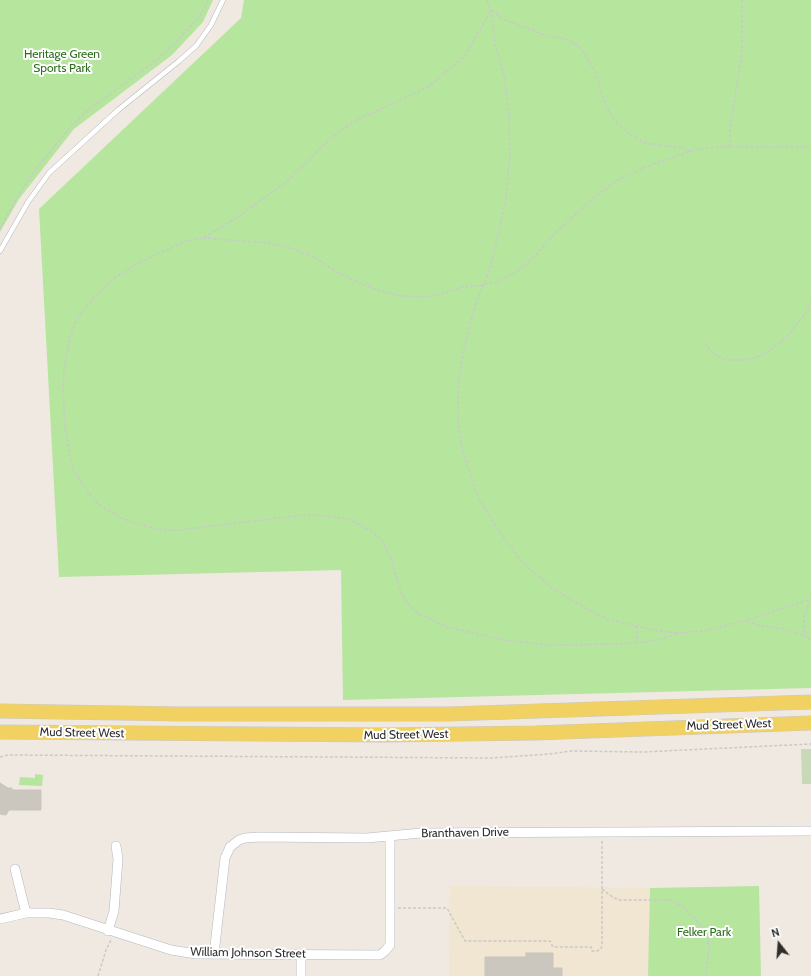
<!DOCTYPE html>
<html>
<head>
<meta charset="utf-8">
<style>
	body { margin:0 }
	#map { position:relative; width:811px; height:976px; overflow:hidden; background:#efe9e1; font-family:Cabin,sans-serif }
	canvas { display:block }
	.north { position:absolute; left:759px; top:924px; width:40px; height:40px; -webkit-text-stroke:3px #fff; paint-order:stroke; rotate:343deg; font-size:11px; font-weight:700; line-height:16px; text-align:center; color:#2e2e2e }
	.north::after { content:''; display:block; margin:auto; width:14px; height:18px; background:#2e2e2e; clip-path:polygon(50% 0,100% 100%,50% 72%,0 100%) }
</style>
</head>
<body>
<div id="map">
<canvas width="811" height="976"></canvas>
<div class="north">N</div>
</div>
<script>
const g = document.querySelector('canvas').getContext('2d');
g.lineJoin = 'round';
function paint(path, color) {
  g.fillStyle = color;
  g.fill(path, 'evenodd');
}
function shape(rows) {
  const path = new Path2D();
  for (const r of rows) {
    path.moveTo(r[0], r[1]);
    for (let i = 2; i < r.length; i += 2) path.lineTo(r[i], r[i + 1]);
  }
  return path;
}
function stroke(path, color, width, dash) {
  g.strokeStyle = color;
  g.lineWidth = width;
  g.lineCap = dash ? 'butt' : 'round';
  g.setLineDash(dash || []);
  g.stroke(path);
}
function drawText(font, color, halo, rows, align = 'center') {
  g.font = font + ' Cabin,sans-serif';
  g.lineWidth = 4;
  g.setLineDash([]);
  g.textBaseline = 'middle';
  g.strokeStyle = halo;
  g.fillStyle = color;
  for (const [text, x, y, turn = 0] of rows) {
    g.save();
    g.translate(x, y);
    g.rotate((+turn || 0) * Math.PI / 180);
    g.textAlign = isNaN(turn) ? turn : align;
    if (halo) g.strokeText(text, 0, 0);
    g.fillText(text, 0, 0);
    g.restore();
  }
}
paint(shape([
	[450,886,650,888,648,976,449,976]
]), '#f0e6d1');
paint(shape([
	[0,0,213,0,203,22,172,55,74,129,19,199,0,232],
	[244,0,811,0,811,688,343,700,341,570,59,577,39,209,241,18],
	[35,774,43,775,42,786,19,785,20,777,35,778],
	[759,886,761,976,648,976,650,888]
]), '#b6e59e');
paint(shape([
	[801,749,811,749,811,784,802,784]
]), '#c8d9b8');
const building = shape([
	[0,783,8,788,12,788,12,790,41,790,41,810,9,810,6,815,0,814,0,783],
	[526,953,553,953,553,968,562,968,562,976,485,976,485,957,526,957,526,953]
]);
paint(building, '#cbc7bf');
stroke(building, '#cbc5ba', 1);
const service = shape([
	[0,251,28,202,49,173,118,110,179,61,196,46,211,25,223,0]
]);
const minor = shape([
	[15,869,26,913],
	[0,919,26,913,49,913,63,915,171,950,196,954,380,955,385,951,390,945,390,836],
	[108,931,114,911,118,859,116,846],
	[214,954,225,858,230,847,239,840,245,838,259,837,367,838,421,833,811,831],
	[301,976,301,954]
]);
const primary = shape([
	[0,711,180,714,448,714,811,702],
	[0,732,386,735,535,733,811,723]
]);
stroke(service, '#b4b7c1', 5.5);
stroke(minor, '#b4b7c1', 10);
stroke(primary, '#c9c9c9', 15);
stroke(shape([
	[487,0,491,10,495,43,505,79,509,117,510,153,506,198,491,266,476,303,463,353,458,388,458,422,463,452,478,497,497,528,522,562,552,588,580,605,607,619,659,631,677,633,703,631,747,620,811,599],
	[491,10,465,56,428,87,353,122,331,138,285,183,232,221,203,238,186,241,138,263,113,279,93,299,77,319,69,340,64,371,63,392,65,425,69,453,73,468,80,481,97,503,121,518,144,526,166,530,179,530,304,515,328,516,348,519,371,531,381,539,390,556,401,592,409,605,419,614,448,627,503,640,547,645,624,644,658,640,679,633],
	[492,10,503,19,545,35,565,39,577,45,586,56,596,73,601,92,607,109,617,123,628,133,645,143,683,148,690,152],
	[730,147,730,128,742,53,742,0],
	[0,229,20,192,36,169,73,124,91,108,158,59,176,42,200,16,209,0],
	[203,238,270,243,294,249,316,258,335,271,362,284,387,293,403,296,422,297,437,295,462,287,483,285,496,282,517,272,535,256,552,236,597,195,618,180,648,166,694,150,717,147,811,147],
	[705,343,712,353,725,360,745,360,760,356,771,350,788,335,805,314,811,303],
	[810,601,804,616,804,624,805,636,811,640],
	[747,621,758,625,784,629,805,636],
	[636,626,637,642],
	[0,757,8,755,492,758,549,754,572,751,643,752,811,744],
	[602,889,614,898,620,900,670,900,682,906,694,917,708,936,709,948,706,976],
	[398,908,447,908,465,941,550,941,553,947,591,947,592,951,597,951,601,949,602,945,602,840],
	[98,976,106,950,111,940]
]), '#c9c9c9', 1.5, [3, 2]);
stroke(service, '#fff', 4.5);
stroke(minor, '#fff', 9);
stroke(primary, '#f2d163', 14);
drawText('12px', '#2c6e1b', '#fff', [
	["Heritage Green",62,54],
	["Sports Park",62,68],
	["Felker Park",704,932]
]);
drawText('12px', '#2e2e2e', '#fff', [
	["Mud Street West",729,725,-2],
	["Mud Street West",82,733,1],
	["Mud Street West",406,735,-1],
	["Branthaven Drive",465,833,-1],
	["William Johnson Street",248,953,1]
]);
</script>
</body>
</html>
